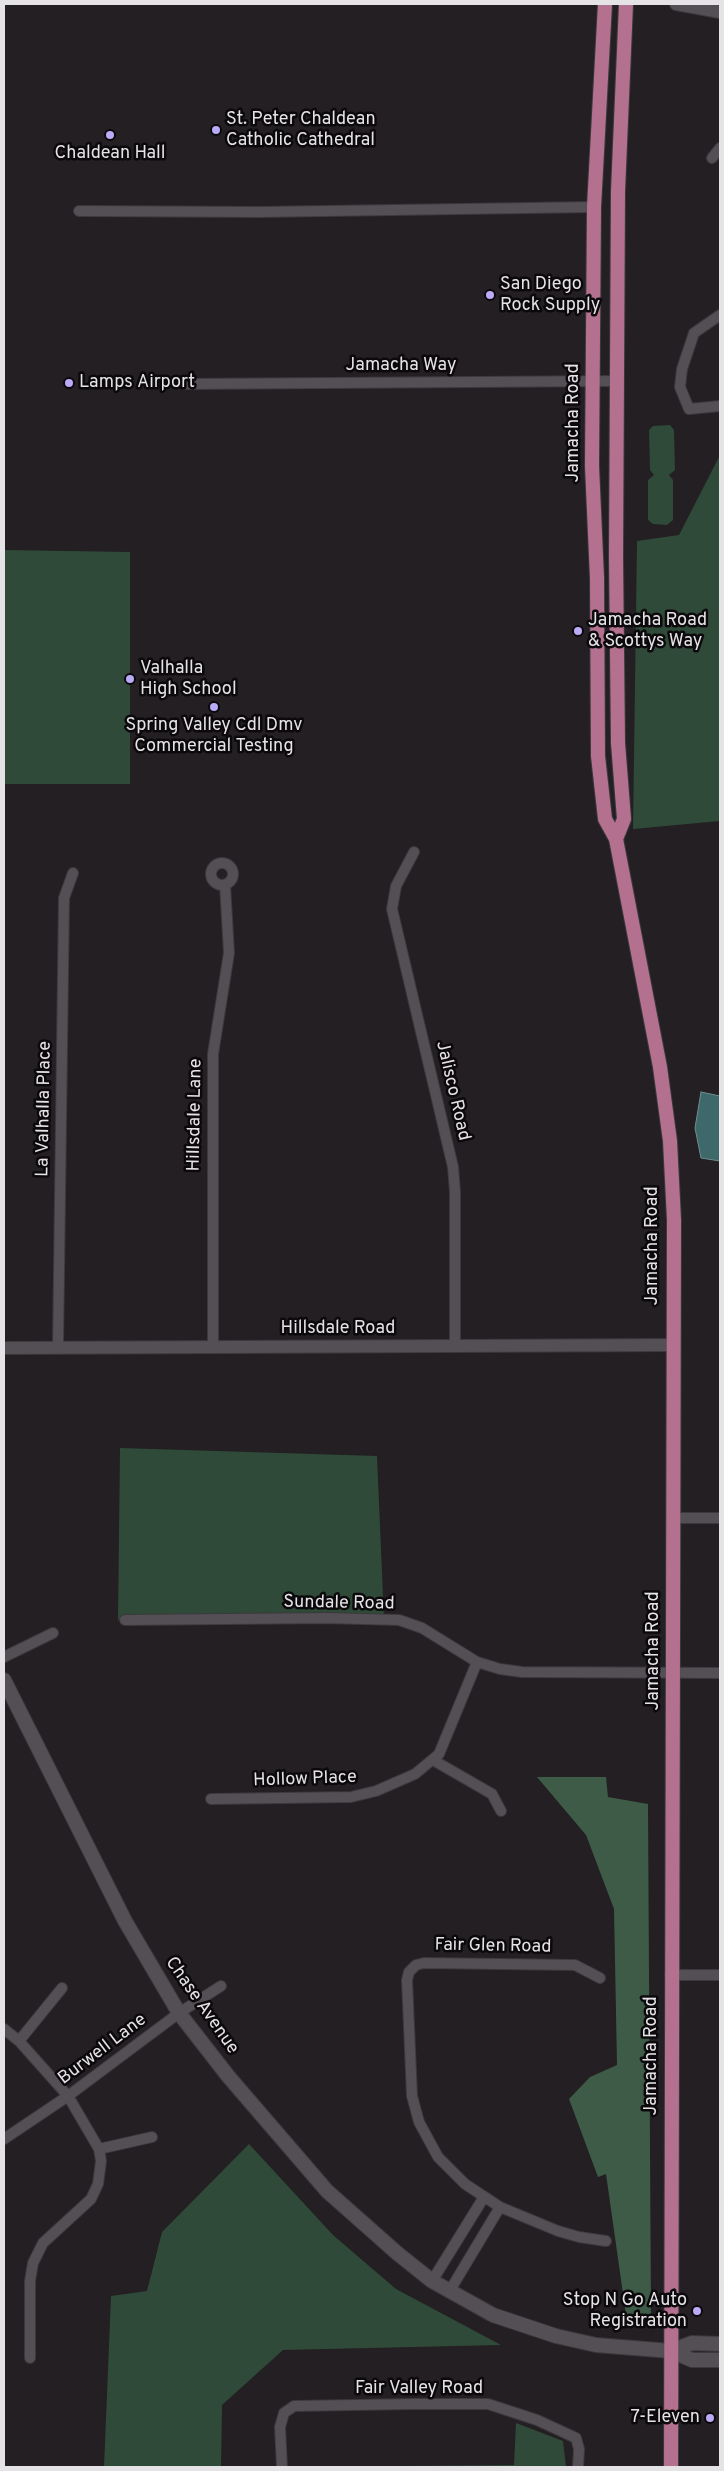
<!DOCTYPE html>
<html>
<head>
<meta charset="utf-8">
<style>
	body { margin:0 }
	#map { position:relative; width:724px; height:2471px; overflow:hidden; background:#231f23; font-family:Overpass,sans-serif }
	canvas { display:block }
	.frame { position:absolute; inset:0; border:5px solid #e6e3e6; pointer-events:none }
</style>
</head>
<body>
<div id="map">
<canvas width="724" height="2471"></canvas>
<div class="frame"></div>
</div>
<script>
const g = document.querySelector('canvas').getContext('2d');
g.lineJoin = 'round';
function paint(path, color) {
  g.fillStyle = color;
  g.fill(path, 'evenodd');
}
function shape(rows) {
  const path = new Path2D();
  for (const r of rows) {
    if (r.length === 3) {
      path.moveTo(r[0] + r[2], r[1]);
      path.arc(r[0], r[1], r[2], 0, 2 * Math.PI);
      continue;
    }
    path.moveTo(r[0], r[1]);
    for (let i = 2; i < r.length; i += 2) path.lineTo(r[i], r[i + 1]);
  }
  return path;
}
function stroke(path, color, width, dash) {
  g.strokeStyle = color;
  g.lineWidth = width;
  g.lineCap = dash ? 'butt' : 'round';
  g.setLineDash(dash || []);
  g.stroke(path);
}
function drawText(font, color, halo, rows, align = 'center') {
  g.font = font + ' Overpass,sans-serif';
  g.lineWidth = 5;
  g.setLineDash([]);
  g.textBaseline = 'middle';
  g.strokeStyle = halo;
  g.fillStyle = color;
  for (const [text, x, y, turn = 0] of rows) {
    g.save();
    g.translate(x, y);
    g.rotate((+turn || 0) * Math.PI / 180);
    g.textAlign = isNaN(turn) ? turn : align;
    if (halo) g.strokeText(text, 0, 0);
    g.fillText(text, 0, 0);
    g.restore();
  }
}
paint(shape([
	[670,425,674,430,675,470,669,475,673,480,673,520,667,525,653,524,648,520,648,480,654,475,650,470,649,430,653,426],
	[720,455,720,821,633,829,637,541,679,535],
	[4,550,130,552,130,784,4,784],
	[120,1448,377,1456,384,1620,118,1620],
	[249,2144,333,2235,396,2289,501,2345,283,2350,222,2405,221,2467,104,2467,111,2296,147,2291,162,2232],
	[516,2423,563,2441,566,2467,288,2467,514,2465]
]), '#2f4a38');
paint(shape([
	[537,1777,606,1777,608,1797,648,1804,651,2316,626,2315,606,2174,598,2177,569,2099,590,2077,617,2065,614,1909,586,1835]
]), '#3d5b47');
const water = shape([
	[701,1092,720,1096,720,1161,701,1158,695,1128,701,1092]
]);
paint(water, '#3e696b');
stroke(water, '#708e90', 1);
const minor = shape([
	[712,158,720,148],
	[79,211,259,212,594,207],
	[720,315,694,333,682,369,680,387,689,409,720,406],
	[185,384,617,381],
	[414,852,396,886,392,909,453,1167,455,1192,455,1345],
	[222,874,11],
	[58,1347,64,898,73,873],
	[213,1347,213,1054,229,953,225,885],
	[673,1518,720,1518],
	[125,1620,327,1618,399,1620,422,1628,477,1662,500,1669,522,1672,720,1673],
	[4,1657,53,1633],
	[433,1760,492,1794,501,1811],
	[211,1799,351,1797,376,1791,415,1774,439,1754,477,1662],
	[670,1975,720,1975],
	[600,1978,575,1965,424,1963,416,1965,409,1972,407,1980,412,2096,419,2122,438,2157,465,2184,500,2207,558,2231,579,2237,606,2241],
	[4,2029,19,2041,68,2096,99,2149,101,2161,98,2184,91,2199,43,2243,33,2263,30,2281,30,2358],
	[19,2041,62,1988],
	[4,2139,68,2096,179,2013,221,1986],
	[99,2149,152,2137],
	[432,2281,484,2197],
	[449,2292,500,2207],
	[282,2467,280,2427,284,2413,294,2406,413,2404,488,2404,537,2420,576,2438,579,2449,578,2467]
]);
const tertiary = shape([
	[676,4,720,12],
	[4,1348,673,1345]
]);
const secondary = shape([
	[4,1680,125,1921,179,2013,228,2076,327,2191,397,2253,432,2281,493,2315,556,2336,596,2345,671,2351,692,2360,720,2360],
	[671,2351,692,2343,720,2344]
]);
const primary = shape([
	[605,4,594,207,592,466,597,578,598,756,605,819,616,839,660,1067,670,1141,674,1220,671,2467],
	[616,839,624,819,618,743,616,557,618,191,626,4]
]);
stroke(minor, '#3c393d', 12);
stroke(tertiary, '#3c393d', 14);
stroke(secondary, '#3c393d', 16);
stroke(primary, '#3c393d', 16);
stroke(minor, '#544f55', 10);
stroke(tertiary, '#544f55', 12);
stroke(secondary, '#544f55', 14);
stroke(primary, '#b3718f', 14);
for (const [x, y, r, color] of [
	[216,130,5,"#b9abf7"],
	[110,135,5,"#b9abf7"],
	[490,295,5,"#b9abf7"],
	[69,383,5,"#b9abf7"],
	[578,631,5,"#b9abf7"],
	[130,679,5,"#b9abf7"],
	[214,707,5,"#b9abf7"],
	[697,2311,5,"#b9abf7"],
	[710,2418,5,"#b9abf7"]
]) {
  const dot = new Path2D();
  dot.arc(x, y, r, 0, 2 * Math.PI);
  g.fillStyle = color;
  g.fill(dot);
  stroke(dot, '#0b090b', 2);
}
drawText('18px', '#e6e3e6', '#0b090b', [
	["St. Peter Chaldean",226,120],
	["Catholic Cathedral",226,141],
	["Chaldean Hall",110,154,"center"],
	["San Diego",500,285],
	["Rock Supply",500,306],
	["Lamps Airport",79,383],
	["Jamacha Road",588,621],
	["& Scottys Way",588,642],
	["Valhalla",140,669],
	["High School",140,690],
	["Spring Valley Cdl Dmv",214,726,"center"],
	["Commercial Testing",214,747,"center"],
	["Stop N Go Auto",687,2301,"right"],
	["Registration",687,2322,"right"],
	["7-Eleven",700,2418,"right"]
], 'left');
drawText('18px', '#e6e3e6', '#0b090b', [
	["Jamacha Way",401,366],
	["Jamacha Road",574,423,-90],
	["Jalisco Road",452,1091,77],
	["La Valhalla Place",45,1109,-89],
	["Hillsdale Lane",196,1115,-89],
	["Jamacha Road",653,1246,-90],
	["Hillsdale Road",338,1329],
	["Sundale Road",339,1604,1],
	["Jamacha Road",654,1651,-90],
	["Hollow Place",305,1780,-2],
	["Fair Glen Road",493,1947,1],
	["Chase Avenue",201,2006,55],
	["Burwell Lane",103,2050,-37],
	["Jamacha Road",652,2056,-90],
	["Fair Valley Road",419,2389]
]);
</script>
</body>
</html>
